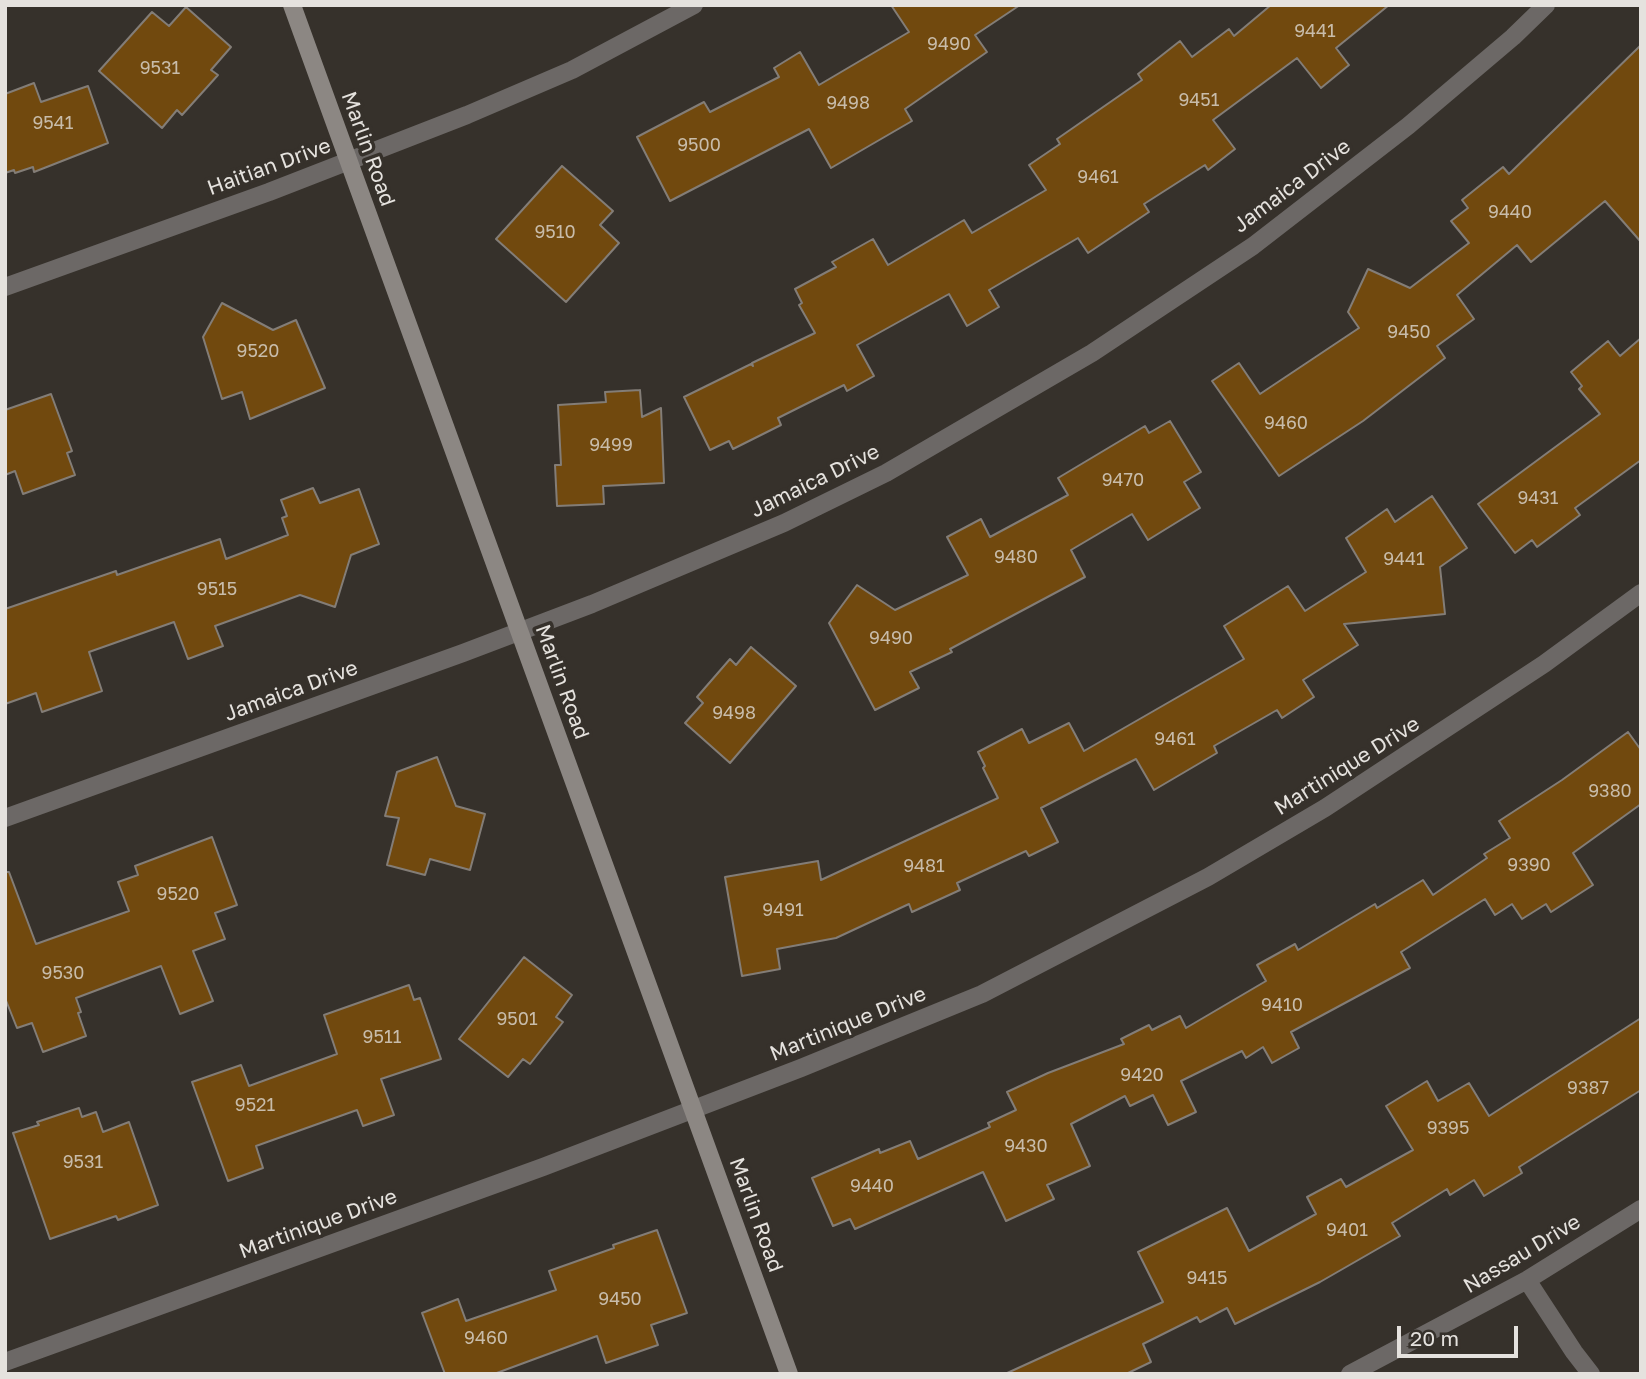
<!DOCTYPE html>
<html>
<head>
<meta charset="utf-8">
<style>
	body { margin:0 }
	#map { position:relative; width:1646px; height:1379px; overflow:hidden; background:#36312b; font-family:"Golos Text",sans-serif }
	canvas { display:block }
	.frame { position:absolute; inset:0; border:7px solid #e5e2de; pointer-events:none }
	.scale { position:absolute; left:1397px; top:1326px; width:121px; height:32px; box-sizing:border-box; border:4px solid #e5e2de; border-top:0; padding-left:9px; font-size:21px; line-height:24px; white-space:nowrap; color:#e5e2de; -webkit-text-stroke:5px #36312b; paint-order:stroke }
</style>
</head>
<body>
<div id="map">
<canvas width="1646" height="1379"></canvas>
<div class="frame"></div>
<div class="scale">20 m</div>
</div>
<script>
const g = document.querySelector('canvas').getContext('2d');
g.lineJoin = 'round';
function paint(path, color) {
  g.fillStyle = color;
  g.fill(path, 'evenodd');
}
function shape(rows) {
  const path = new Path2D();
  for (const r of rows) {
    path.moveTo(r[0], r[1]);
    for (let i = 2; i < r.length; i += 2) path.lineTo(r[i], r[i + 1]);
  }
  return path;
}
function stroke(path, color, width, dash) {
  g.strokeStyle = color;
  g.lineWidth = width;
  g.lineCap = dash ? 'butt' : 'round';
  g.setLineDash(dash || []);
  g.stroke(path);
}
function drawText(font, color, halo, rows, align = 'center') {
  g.font = font + ' "Golos Text",sans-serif';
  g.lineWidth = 7;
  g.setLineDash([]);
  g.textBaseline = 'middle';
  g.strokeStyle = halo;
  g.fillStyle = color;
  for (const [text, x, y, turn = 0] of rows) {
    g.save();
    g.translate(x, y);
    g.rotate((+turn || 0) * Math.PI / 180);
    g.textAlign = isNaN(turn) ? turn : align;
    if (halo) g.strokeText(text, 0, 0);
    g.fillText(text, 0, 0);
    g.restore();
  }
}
const building = shape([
	[891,5,1020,5,975,35,987,52,905,109,912,121,831,168,809,129,670,201,637,137,704,102,710,112,779,77,774,68,800,52,819,85,909,32,891,5],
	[1271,5,1389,5,1336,48,1349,65,1321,88,1297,58,1213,120,1235,149,1208,170,1205,165,1144,204,1149,212,1088,253,1078,238,989,290,999,307,967,326,949,294,857,345,874,376,847,391,844,385,778,418,781,425,733,449,729,441,710,450,684,397,751,364,753,366,752,363,815,333,799,305,802,303,795,289,836,267,832,262,873,239,888,265,964,220,972,233,1046,190,1029,165,1060,144,1057,139,1142,80,1138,74,1180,41,1192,57,1229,29,1234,36,1271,5],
	[186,7,231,47,211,70,218,75,182,115,177,110,162,128,99,71,152,12,169,26,186,7],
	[1641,45,1641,242,1605,201,1531,262,1517,245,1457,295,1474,319,1437,346,1445,358,1363,421,1279,476,1212,381,1239,363,1260,394,1359,328,1348,312,1368,269,1410,288,1469,243,1451,221,1468,208,1462,200,1503,167,1509,174,1641,45],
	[34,83,41,102,88,86,108,143,34,172,33,167,15,173,14,170,5,173,5,94,34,83],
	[562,166,613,211,600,225,619,243,566,302,496,239,562,166],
	[222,303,273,330,296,320,325,388,250,419,242,392,222,399,203,337,222,303],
	[1641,338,1641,460,1575,508,1580,515,1537,547,1532,540,1515,553,1478,504,1600,414,1579,389,1582,386,1571,372,1608,341,1620,356,1641,338],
	[640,390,642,417,661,408,664,483,603,486,604,504,557,506,555,465,561,465,558,405,606,402,605,392,640,390],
	[51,394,72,451,67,453,75,475,23,494,15,471,5,475,5,410,51,394],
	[1170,421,1201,472,1184,482,1200,508,1148,540,1132,514,1071,550,1085,577,950,649,952,652,910,672,919,688,875,710,829,623,857,585,895,610,968,575,947,537,981,519,990,537,1068,495,1058,478,1145,426,1149,433,1170,421],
	[313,488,320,503,359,489,379,544,351,555,335,607,300,595,215,626,223,646,188,659,174,622,89,652,102,691,42,712,36,693,5,704,5,609,116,571,117,575,220,539,226,559,288,535,282,518,287,516,281,500,313,488],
	[1432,496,1467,548,1440,567,1445,614,1344,624,1358,645,1303,680,1314,697,1282,718,1277,710,1214,746,1217,753,1154,790,1136,759,1041,808,1058,842,1029,856,1026,851,957,883,960,890,912,912,909,904,836,938,777,949,780,969,742,976,725,877,818,861,821,880,998,798,983,768,985,766,978,752,1022,729,1029,743,1069,723,1084,751,1244,659,1224,626,1288,586,1305,611,1366,572,1346,538,1387,509,1395,522,1432,496],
	[751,647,796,686,730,763,685,723,703,703,697,697,730,659,736,665,751,647],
	[1628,732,1641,750,1641,804,1573,853,1593,885,1551,912,1546,904,1522,919,1512,904,1495,915,1485,899,1401,952,1410,968,1291,1032,1299,1048,1272,1063,1263,1047,1246,1058,1242,1051,1181,1081,1196,1112,1168,1125,1153,1095,1130,1106,1125,1096,1071,1124,1090,1166,1047,1185,1054,1199,1006,1221,983,1172,855,1229,850,1219,833,1226,812,1178,879,1149,880,1153,910,1141,918,1159,990,1127,988,1123,1016,1110,1007,1092,1048,1073,1124,1044,1121,1039,1149,1025,1152,1030,1180,1016,1186,1028,1266,981,1257,965,1295,944,1298,950,1375,904,1377,908,1423,880,1433,895,1487,858,1484,854,1510,838,1499,821,1562,780,1628,732],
	[437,757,456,806,485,814,470,870,430,859,425,875,387,865,399,818,385,816,397,772,437,757],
	[212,837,237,905,215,913,225,939,193,951,213,1001,180,1014,161,966,76,998,81,1012,78,1013,86,1036,43,1052,32,1023,17,1028,5,998,5,872,9,872,36,944,129,911,118,882,138,875,135,866,212,837],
	[524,957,572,995,556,1017,563,1022,530,1064,523,1059,508,1077,459,1039,524,957],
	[409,985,414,1000,420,998,441,1059,381,1079,394,1115,363,1126,357,1110,256,1146,263,1168,228,1181,192,1082,241,1065,249,1086,337,1054,324,1015,409,985],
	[1641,1018,1641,1090,1519,1167,1522,1173,1484,1196,1474,1180,1450,1195,1447,1189,1392,1223,1400,1236,1320,1282,1235,1324,1227,1308,1200,1322,1197,1317,1143,1344,1151,1362,1126,1374,1005,1374,1163,1302,1138,1252,1227,1208,1249,1251,1316,1214,1307,1197,1341,1179,1346,1187,1413,1150,1386,1106,1427,1081,1438,1101,1469,1083,1489,1116,1641,1018],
	[79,1108,82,1117,96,1112,103,1132,129,1122,158,1205,118,1220,116,1216,50,1239,13,1133,39,1125,37,1122,79,1108],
	[657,1230,687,1313,651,1325,658,1345,606,1363,597,1336,494,1374,445,1374,422,1313,458,1299,466,1321,556,1290,549,1271,614,1248,613,1245,657,1230]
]);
paint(building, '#71490e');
stroke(building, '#837d77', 2);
stroke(shape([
	[5,287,269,192,467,115,572,70,694,5],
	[5,818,463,653,592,604,784,523,886,473,1092,353,1253,246,1408,126,1513,37,1546,5],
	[1527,1280,1574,1352,1591,1374],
	[5,1362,543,1167,801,1068,982,994,1208,877,1325,808,1544,664,1641,593],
	[1350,1374,1527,1280,1641,1209]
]), '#6c6866', 18);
stroke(shape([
	[292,5,789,1374]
]), '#8c8783', 18);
drawText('18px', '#c8bcaa', null, [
	["9441",1315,31],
	["9490",949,44],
	["9531",160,68],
	["9451",1199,100],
	["9498",848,103],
	["9541",53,123],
	["9500",699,145],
	["9461",1098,177],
	["9440",1510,212],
	["9510",555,232],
	["9450",1409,332],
	["9520",258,351],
	["9460",1286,423],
	["9499",611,445],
	["9470",1123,480],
	["9431",1538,498],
	["9480",1016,557],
	["9441",1404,559],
	["9515",217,589],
	["9490",891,638],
	["9498",734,713],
	["9461",1175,739],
	["9380",1610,791],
	["9390",1529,865],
	["9481",924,866],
	["9520",178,894],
	["9491",783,910],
	["9530",63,973],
	["9410",1282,1005],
	["9501",517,1019],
	["9511",382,1037],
	["9420",1142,1075],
	["9387",1588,1088],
	["9521",255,1105],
	["9395",1448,1128],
	["9430",1026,1146],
	["9531",83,1162],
	["9440",872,1186],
	["9401",1347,1230],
	["9415",1207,1278],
	["9450",620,1299],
	["9460",486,1338]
]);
drawText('21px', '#e5e2de', '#36312b', [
	["Marlin Road",368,149,70],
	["Haitian Drive",269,167,-20],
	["Jamaica Drive",1292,186,-37],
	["Jamaica Drive",815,481,-26],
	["Marlin Road",562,682,70],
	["Jamaica Drive",291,691,-20],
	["Martinique Drive",1347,766,-32],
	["Martinique Drive",848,1024,-22],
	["Marlin Road",756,1215,70],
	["Martinique Drive",318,1224,-20],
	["Nassau Drive",1522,1254,-31]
]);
</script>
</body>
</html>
